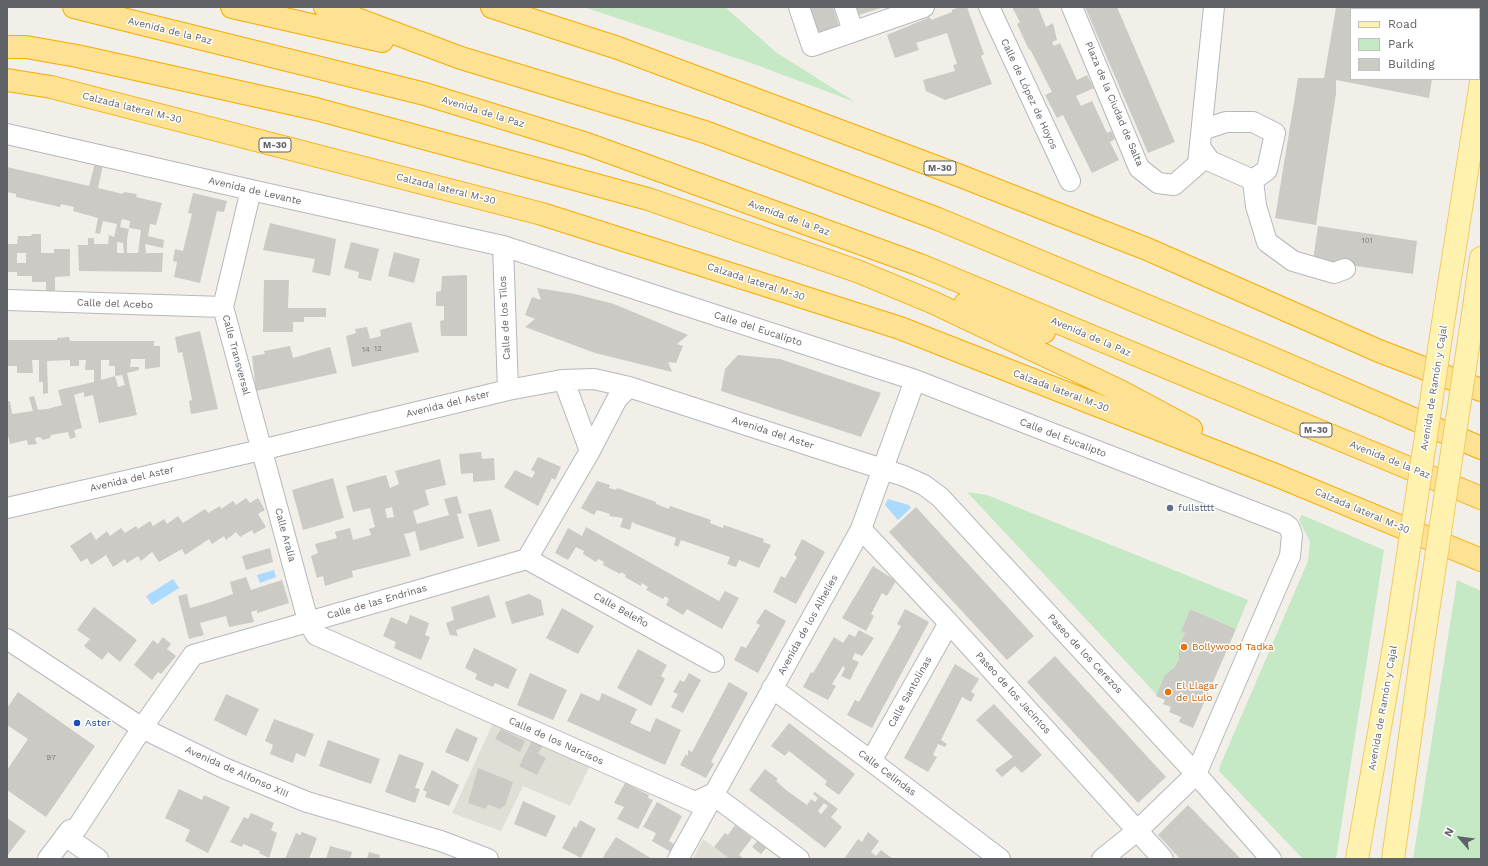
<!DOCTYPE html>
<html>
<head>
<meta charset="utf-8">
<style>
	body { margin:0 }
	#map { position:relative; width:1488px; height:866px; overflow:hidden; background:#f1efe8; font-family:"Work Sans",sans-serif }
	canvas { display:block }
	.frame { position:absolute; inset:0; border:8px solid #5f6368; pointer-events:none }
	.legend { position:absolute; left:1350px; top:8px; width:130px; height:72px; box-sizing:border-box; background:#fff; border:1px solid #bfc1c3; margin:0; padding:5px 7px; list-style:none; font-size:12px; color:#5f6368 }
	.legend li { display:flex; align-items:center; gap:8px; height:20px }
	.legend b { width:20px; border:1px solid #bfc1c3 }
	.north { position:absolute; left:1440px; top:818px; width:40px; height:40px; -webkit-text-stroke:3px #fff; paint-order:stroke; rotate:298deg; font-size:11px; font-weight:700; line-height:16px; text-align:center; color:#5f6368 }
	.north::after { content:''; display:block; margin:auto; width:14px; height:18px; background:#5f6368; clip-path:polygon(50% 0,100% 100%,50% 72%,0 100%) }
</style>
</head>
<body>
<div id="map">
<canvas width="1488" height="866"></canvas>
<div class="frame"></div>
<ul class="legend">
<li><b style="height:5px;background:#fff2af"></b>Road</li>
<li><b style="height:11px;background:#c5e8c5"></b>Park</li>
<li><b style="height:11px;background:#cccac5"></b>Building</li>
</ul>
<div class="north">N</div>
</div>
<script>
const g = document.querySelector('canvas').getContext('2d');
g.lineJoin = 'round';
function paint(path, color) {
  g.fillStyle = color;
  g.fill(path, 'evenodd');
}
function shape(rows) {
  const path = new Path2D();
  for (const r of rows) {
    path.moveTo(r[0], r[1]);
    for (let i = 2; i < r.length; i += 2) path.lineTo(r[i], r[i + 1]);
  }
  return path;
}
function stroke(path, color, width, dash) {
  g.strokeStyle = color;
  g.lineWidth = width;
  g.lineCap = dash ? 'butt' : 'round';
  g.setLineDash(dash || []);
  g.stroke(path);
}
function drawText(font, color, halo, rows, align = 'center') {
  g.font = font + ' "Work Sans",sans-serif';
  g.lineWidth = 3;
  g.setLineDash([]);
  g.textBaseline = 'middle';
  g.strokeStyle = halo;
  g.fillStyle = color;
  for (const [text, x, y, turn = 0] of rows) {
    g.save();
    g.translate(x, y);
    g.rotate((+turn || 0) * Math.PI / 180);
    g.textAlign = isNaN(turn) ? turn : align;
    if (halo) g.strokeText(text, 0, 0);
    g.fillText(text, 0, 0);
    g.restore();
  }
}
paint(shape([
	[493,723,590,766,570,806,523,786,501,831,452,813],
	[703,839,730,859,693,859]
]), '#e1ded6');
paint(shape([
	[584,7,725,7,777,53,855,102,754,64],
	[967,492,987,495,1248,600,1236,629,1190,609,1181,631,1185,633,1179,645,1179,659,1157,695],
	[1302,515,1384,550,1336,859,1303,859,1219,771,1220,766,1308,561,1310,542,1299,520],
	[1457,580,1481,591,1481,859,1413,859]
]), '#c5e8c5');
paint(shape([
	[888,499,909,505,911,508,898,520,885,505],
	[274,570,276,577,260,583,257,575],
	[173,579,179,588,152,605,146,596]
]), '#aadaff');
paint(shape([
	[804,7,833,7,839,26,814,35],
	[856,7,884,7,859,15],
	[959,7,967,7,984,54,981,56,992,84,945,100,926,91,923,80,955,71,953,65,957,64,947,33,916,43,919,50,895,58,887,35,930,17,931,20,952,12,952,10],
	[1012,7,1038,7,1046,27,1053,23,1057,40,1052,42,1054,46,1060,43,1077,80,1087,75,1094,88,1076,96,1081,106,1092,101,1107,133,1111,131,1115,139,1110,142,1119,160,1092,173,1063,115,1057,118,1045,95,1052,92,1030,49,1029,50,1017,24,1020,22],
	[1085,7,1117,7,1175,142,1148,153],
	[1336,7,1442,7,1442,9,1351,9,1351,79,1432,79,1429,98,1336,80,1336,94,1316,225,1275,218,1298,78,1324,78],
	[95,163,103,165,98,188,123,194,124,192,137,194,136,197,162,203,156,225,150,224,148,236,164,240,163,248,145,244,146,253,163,253,162,272,79,271,78,245,88,245,88,238,94,238,94,244,108,244,109,235,114,237,117,224,103,221,100,234,95,233,98,218,73,211,74,207,61,204,60,207,16,197,16,194,7,192,7,167,89,186],
	[122,219,130,221,129,228,141,230,138,253,127,253,127,239,129,229,120,227],
	[117,242,123,243,124,253,117,253],
	[193,193,227,201,224,212,217,211,200,283,174,277,177,262,173,261,175,249,183,251,192,214,188,213],
	[270,223,336,239,330,276,312,272,315,259,263,250],
	[1318,226,1417,241,1413,274,1313,260],
	[32,234,41,234,41,253,54,253,54,249,70,249,70,276,55,277,55,293,46,293,46,282,32,282,32,276,17,276,17,272,7,272,7,244,17,244,18,236,31,236],
	[17,253,26,253,26,263,17,263],
	[351,242,379,249,371,281,358,278,359,272,344,268],
	[394,252,420,259,414,283,388,276],
	[467,275,467,336,441,336,440,321,444,320,444,306,436,306,436,292,441,291,442,276],
	[264,280,289,280,288,308,326,308,326,317,304,317,304,322,293,322,293,332,263,332],
	[537,288,575,294,614,304,688,335,677,344,683,346,676,363,668,362,672,372,595,353,525,327,535,319,525,315,532,297,541,300],
	[411,322,419,352,352,367,346,336,356,333,355,329,367,327,370,339,381,336,380,330],
	[200,331,218,409,191,414,189,401,192,400,190,389,182,352,178,353,175,337],
	[69,337,70,341,154,341,154,346,160,346,160,367,145,369,145,359,131,359,130,367,139,367,139,370,127,373,137,415,99,423,93,395,84,397,84,392,74,395,82,428,74,430,76,437,70,439,68,432,51,435,50,438,43,440,40,437,35,438,37,444,28,445,27,440,10,444,7,431,7,402,10,401,12,414,33,411,29,397,34,396,38,410,47,409,62,405,58,390,94,382,94,370,85,370,86,360,79,360,79,366,70,366,70,360,47,361,48,393,43,394,43,382,39,382,39,360,32,360,33,373,17,373,17,366,7,366,7,340,57,340,57,338],
	[101,360,109,360,109,366,115,366,115,376,122,375,125,385,118,387,115,376,101,380],
	[290,346,293,358,330,347,337,373,256,391,252,356,265,354,264,351],
	[738,355,780,359,881,393,861,437,721,391,725,369],
	[481,452,482,459,494,458,495,480,473,482,473,473,461,474,459,454],
	[538,457,561,467,555,480,552,478,538,506,504,487,515,470,532,478,535,472,531,470],
	[440,459,446,485,425,490,429,505,413,511,417,524,449,515,444,499,457,496,462,513,457,514,464,538,420,551,415,531,409,533,404,534,411,556,352,571,353,577,325,586,323,576,317,578,311,556,318,553,315,544,337,538,335,532,350,528,353,540,371,535,369,529,375,527,370,508,353,512,346,486,386,475,390,488,399,484,395,471],
	[392,507,394,517,387,518,385,509],
	[333,478,344,518,303,530,292,490],
	[597,481,610,485,609,488,616,490,617,488,656,502,656,504,669,509,670,506,711,520,710,523,723,528,724,525,764,539,763,542,771,545,759,568,739,560,736,567,727,564,730,557,681,540,678,547,674,545,676,538,636,524,632,522,630,530,620,527,623,518,609,516,610,514,597,510,594,515,581,508],
	[246,498,250,503,258,498,265,510,258,514,266,527,254,534,252,530,240,537,236,532,226,540,224,536,212,544,209,539,185,555,182,549,159,562,152,552,141,561,138,556,127,563,125,559,113,567,106,555,91,565,87,558,81,562,70,546,91,532,96,540,107,531,110,536,121,528,125,533,136,526,138,529,150,521,153,526,164,519,167,524,178,516,183,523,205,509,208,513,220,506,221,509,233,501,236,505],
	[916,507,1034,636,1007,660,889,532],
	[491,509,500,541,478,547,468,514],
	[586,527,719,601,725,591,739,598,722,629,687,609,683,615,666,605,669,599,665,596,663,599,646,590,648,587,642,583,641,586,625,577,626,575,621,572,620,574,603,565,604,562,598,559,596,562,583,554,584,551,576,547,568,560,555,553,568,528,582,536],
	[802,539,825,552,796,604,773,592,781,576,785,578,797,557,794,555],
	[270,548,273,562,246,570,242,556],
	[873,566,896,581,887,596,882,593,871,614,874,616,866,631,842,618],
	[246,577,251,590,282,580,289,603,257,613,257,610,251,612,254,622,229,627,226,616,200,623,204,635,189,639,178,596,187,594,190,608,211,602,233,594,230,582],
	[529,594,541,600,544,615,512,624,505,602],
	[489,595,496,617,456,630,458,636,450,635,446,623,454,620,451,607],
	[94,607,137,640,120,662,108,652,102,660,84,646,90,639,77,630],
	[562,608,594,626,578,654,546,638],
	[765,609,786,621,758,673,734,660,741,646,746,648,760,625,756,623],
	[905,609,929,622,872,728,847,715,855,700,859,702,895,637,901,626,897,624],
	[1190,609,1236,629,1193,728,1179,722,1181,717,1169,712,1171,707,1163,704,1165,700,1156,696,1165,675,1174,668,1179,659,1179,645,1185,633,1181,631],
	[410,615,429,623,425,635,430,637,421,660,394,648,396,642,383,636,391,617,407,624],
	[859,630,874,638,862,656,855,653,852,659,859,662,850,680,841,676,845,668,843,666,832,684,836,686,828,700,803,687,811,672,813,673,834,637,843,643,849,634,855,637],
	[163,637,171,644,167,649,176,656,161,674,158,672,152,680,134,665,153,640,158,644],
	[474,648,517,669,508,689,495,683,493,687,475,679,477,674,465,668],
	[638,649,667,665,661,676,665,679,651,706,617,688],
	[1055,656,1166,777,1138,803,1027,682],
	[955,664,979,679,971,692,975,694,971,702,962,697,941,740,947,744,945,747,938,744,933,755,937,757,928,772,904,758],
	[530,673,567,690,553,720,517,705],
	[689,673,701,680,683,713,671,707,678,694,673,692,680,680,684,682],
	[729,682,748,693,711,762,714,764,706,778,680,765,686,754,688,756,688,750,692,752],
	[18,692,95,746,46,817,7,790,7,770,28,739,7,725,7,708],
	[581,693,599,701,602,693,637,709,630,723,650,732,656,718,681,730,665,765,567,721],
	[226,694,259,709,246,736,214,720],
	[994,704,1042,755,1022,773,1015,766,1002,777,995,770,1013,757,976,720],
	[274,719,314,734,305,757,296,753,293,763,270,754,273,745,265,741],
	[789,723,855,774,839,795,825,785,827,781,789,751,785,756,771,746],
	[456,728,478,738,468,762,445,752],
	[501,729,525,741,520,752,495,739],
	[328,740,380,759,371,784,319,766],
	[532,741,543,745,538,754,546,758,537,775,519,766],
	[399,754,424,763,415,788,420,789,415,803,385,792],
	[478,768,513,782,505,806,499,809,488,804,486,809,468,803],
	[765,769,778,779,776,781,786,790,807,805,811,799,815,802,818,798,813,794,815,792,838,809,831,817,842,827,825,848,749,790],
	[824,803,828,806,821,814,818,811],
	[432,770,459,785,449,806,425,797,427,792,423,790],
	[625,783,649,795,648,798,653,800,638,829,617,819,624,807,614,803],
	[179,789,202,800,204,795,230,807,208,853,185,841,190,830,165,818],
	[523,801,556,816,546,837,514,824],
	[657,802,682,816,669,841,675,845,671,852,652,841,656,833,643,827],
	[1188,805,1241,859,1180,859,1158,835],
	[251,813,274,823,271,830,277,833,269,858,259,853,260,851,243,844,242,847,230,842,244,817,248,819],
	[7,818,26,831,7,856],
	[580,820,596,829,581,858,562,848,574,826,576,828],
	[735,825,752,838,739,855,744,859,730,859,714,847,725,833,728,835],
	[302,832,317,838,309,859,285,859,296,833,300,835],
	[868,832,879,841,871,852,876,856,881,850,893,859,844,859,858,839,862,842],
	[616,837,652,859,606,859,603,857],
	[759,839,768,846,761,854,752,847],
	[330,846,352,852,350,859,326,859],
	[369,852,380,855,379,859,367,859]
]), '#cccac5');
const minor = shape([
	[799,7,812,46,924,7],
	[845,7,853,31],
	[989,7,1070,181],
	[1072,7,1139,168,1158,183,1174,185,1198,164,1214,7],
	[7,134,251,190,503,246,915,380,1285,524,1289,527,1292,535,1290,556,1196,774,1137,831,1102,859],
	[1200,147,1210,161,1253,180,1267,170,1275,133,1253,122,1226,122,1202,130],
	[1253,180,1256,206,1267,242,1293,261,1334,273,1345,269],
	[251,190,223,307,308,621,316,635,695,802,712,794,799,859],
	[503,246,508,390],
	[7,300,223,307],
	[562,380,567,389,590,451],
	[7,508,261,450,508,390,562,380,594,379,629,387,904,476,924,485,940,497,1196,774,1271,859],
	[861,529,949,623,1163,859],
	[527,559,714,662],
	[7,639,142,728,224,768,307,802,441,841,488,859],
	[772,688,871,761,1000,859],
	[871,761,949,623],
	[65,836,98,859],
	[48,859,70,830,77,828,142,728,193,655,527,559,590,451,617,399,629,387],
	[678,859,861,529,915,380]
]);
const major = shape([
	[1445,310,1481,82],
	[1473,314,1481,258],
	[1357,859,1396,635],
	[1393,859,1423,644]
]);
const highway = shape([
	[74,7,425,94,587,144,920,265,1481,498],
	[232,7,382,41],
	[325,7,461,58,705,132,938,219,1258,352,1481,448],
	[492,7,618,48,958,175,1147,249,1379,351,1481,390],
	[7,47,26,47,77,56,316,109,648,199,857,271,932,302,1120,391,1191,429],
	[7,80,51,87,542,214,900,328,1278,476,1481,560],
	[965,304,1044,332]
]);
stroke(minor, '#b5b8bc', 22);
stroke(major, '#f2c960', 24);
stroke(highway, '#f9ab00', 24);
stroke(minor, '#fff', 20);
stroke(major, '#fff2af', 22);
stroke(highway, '#fde293', 22);
const majorBridge = shape([
	[1396,635,1445,310],
	[1423,644,1473,314]
]);
stroke(majorBridge, '#f2c960', 24, []);
stroke(majorBridge, '#fff2af', 22);
for (const [x, y, r, color] of [
	[1170,508,4,"#5c6f8a"],
	[1184,647,4,"#e8710a"],
	[1168,692,4,"#e8710a"],
	[77,723,4,"#1a4fb4"]
]) {
  const dot = new Path2D();
  dot.arc(x, y, r, 0, 2 * Math.PI);
  g.fillStyle = color;
  g.fill(dot);
  stroke(dot, '#fff', 1.5);
}
drawText('8px', '#7a7d7f', null, [
	["101",1367,241],
	["12",378,349],
	["14",366,350],
	["97",51,758]
]);
for (const [x, y, w] of [
	[275,145,32],
	[940,168,32],
	[1316,430,32]
]) {
  const box = new Path2D();
  box.roundRect(x - w / 2, y - 7, w, 14, 3);
  g.fillStyle = '#fff';
  g.fill(box);
  stroke(box, '#5f6368', 1);
}
drawText('bold 9px', '#5f6368', null, [
	["M-30",275,145],
	["M-30",940,168],
	["M-30",1316,430]
]);
drawText('10px', '#5f6368', '#fff', [
	["Avenida de la Paz",170,31,14],
	["Calle de López de Hoyos",1029,94,65],
	["Plaza de la Ciudad de Salta",1114,104,67],
	["Calzada lateral M-30",132,108,14],
	["Avenida de la Paz",483,112,17],
	["Calzada lateral M-30",446,189,14],
	["Avenida de Levante",255,191,13],
	["Avenida de la Paz",789,218,20],
	["Calzada lateral M-30",756,282,18],
	["Calle del Acebo",115,304,2],
	["Calle de los Tilos",505,318,-93],
	["Calle del Eucalipto",758,329,18],
	["Avenida de la Paz",1091,337,23],
	["Calle Transversal",236,355,75],
	["Avenida de Ramón y Cajal",1434,388,-81],
	["Calzada lateral M-30",1061,391,21],
	["Avenida del Aster",448,404,-14],
	["Avenida del Aster",773,433,18],
	["Calle del Eucalipto",1063,438,21],
	["Avenida de la Paz",1390,460,22],
	["Avenida del Aster",132,479,-13],
	["Calzada lateral M-30",1362,511,23],
	["Calle Aralia",285,535,75],
	["Calle de las Endrinas",377,602,-16],
	["Calle Beleño",621,610,29],
	["Avenida de los Alhelíes",808,625,-61],
	["Paseo de los Cerezos",1085,654,47],
	["Calle Santolinas",910,692,-61],
	["Paseo de los Jacintos",1013,693,48],
	["Avenida de Ramón y Cajal",1383,708,-80],
	["Calle de los Narcisos",556,741,24],
	["Avenida de Alfonso XIII",237,772,24],
	["Calle Celindas",887,773,37]
]);
drawText('10px', '#4e5e75', '#fff', [
	["fullstttt",1178,508]
], 'left');
drawText('10px', '#c56008', '#fff', [
	["Bollywood Tadka",1192,647],
	["El Llagar",1176,686],
	["de Lulo",1176,698]
], 'left');
drawText('10px', '#164399', '#fff', [
	["Aster",85,723]
], 'left');
</script>
</body>
</html>
